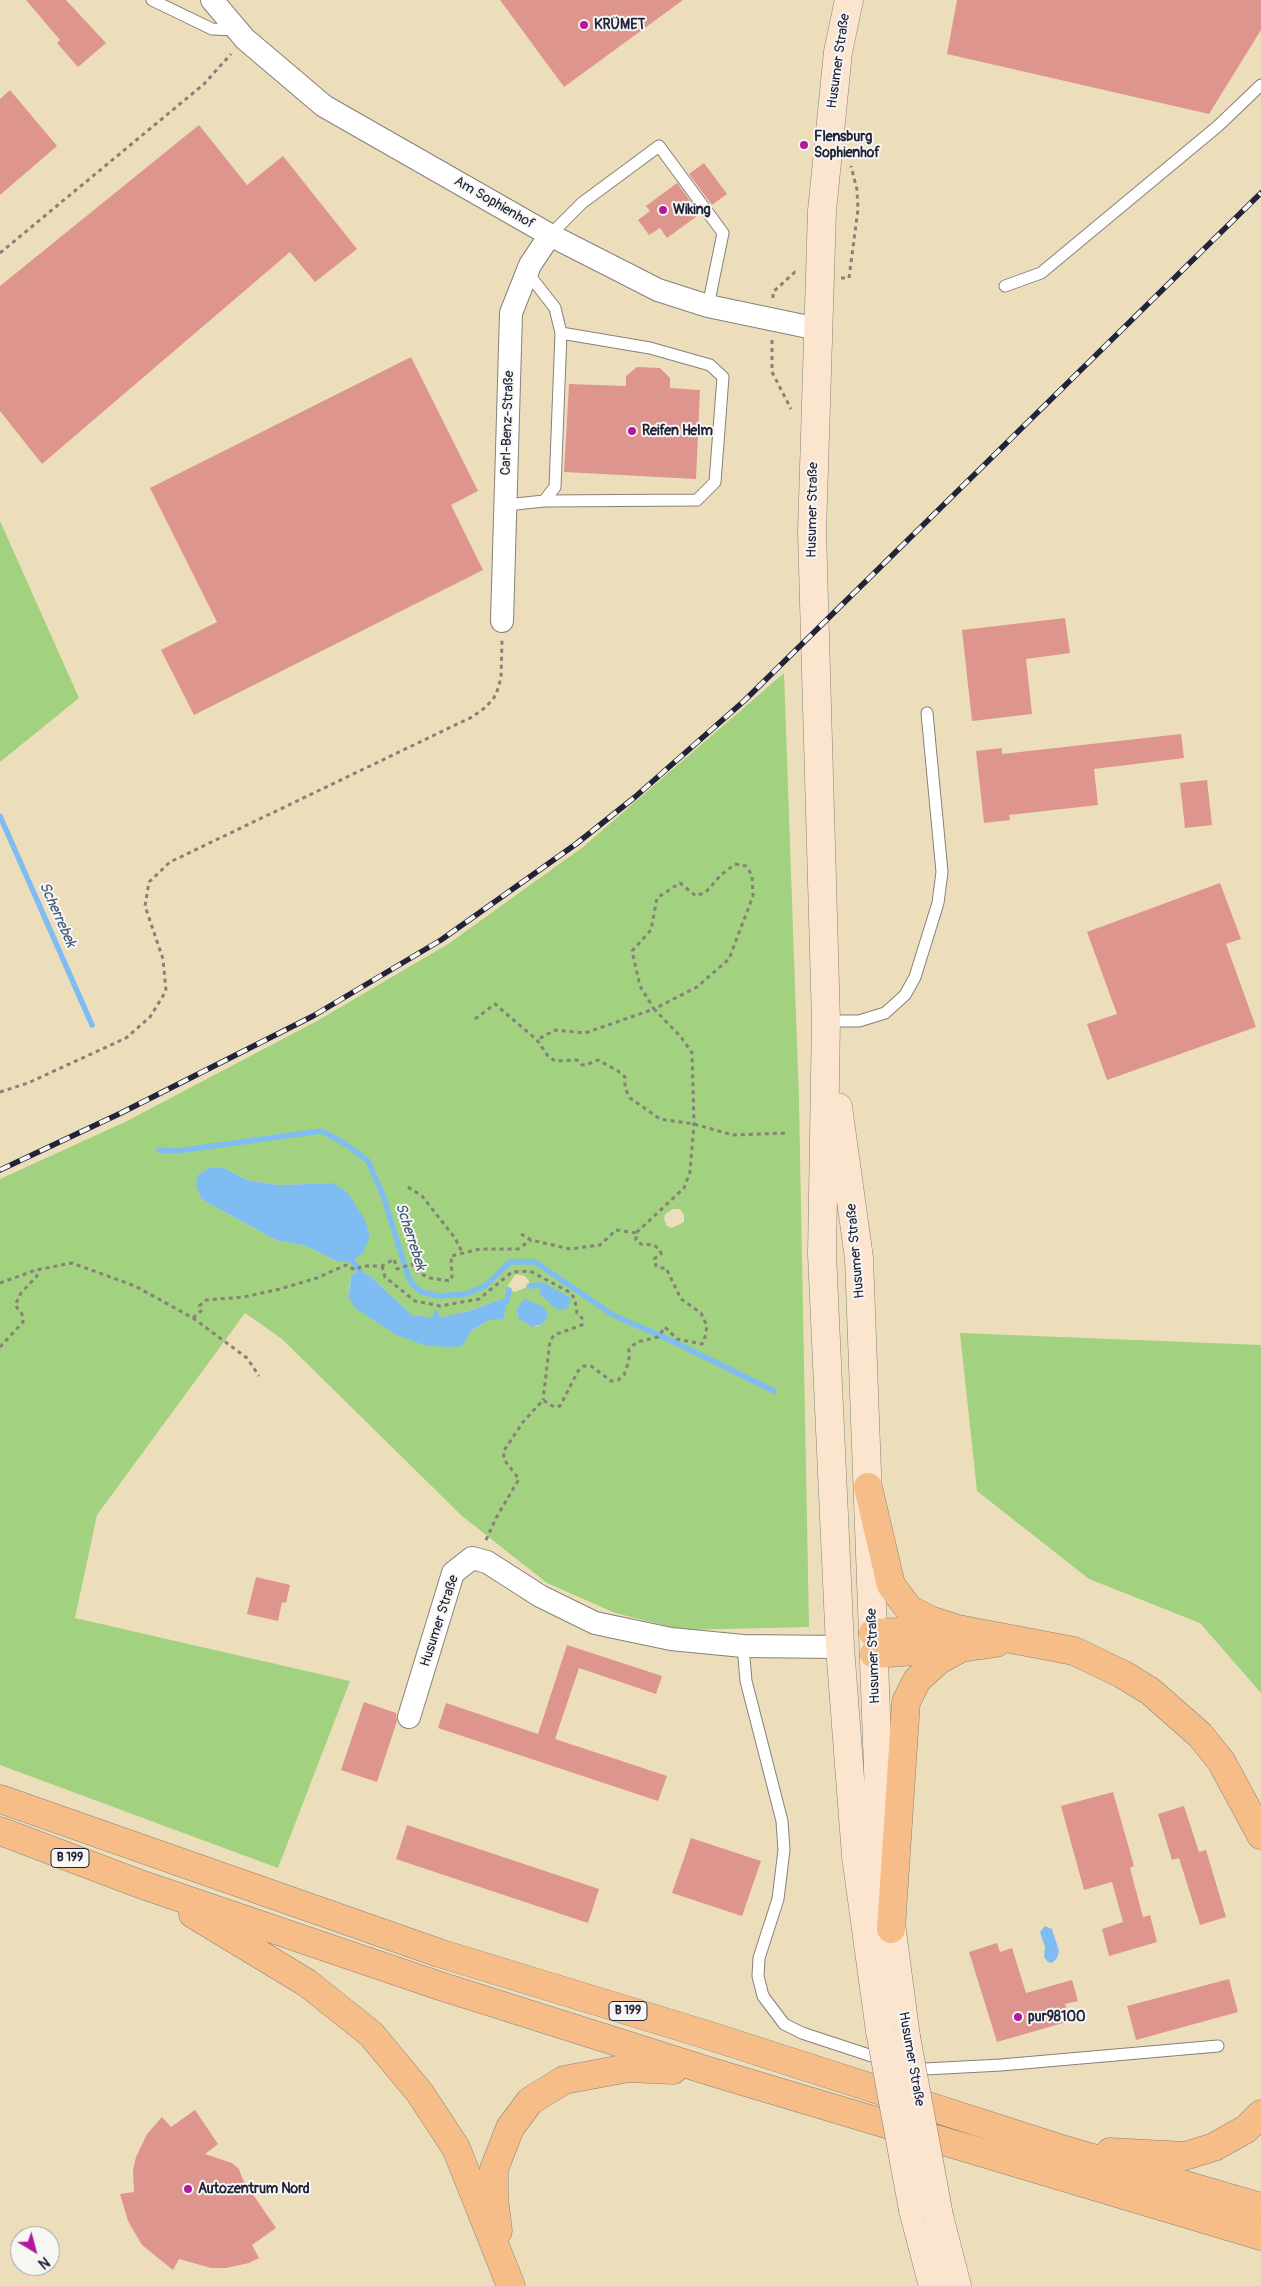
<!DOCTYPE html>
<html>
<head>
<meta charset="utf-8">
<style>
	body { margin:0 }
	#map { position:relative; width:1261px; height:2286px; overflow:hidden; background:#ecdebb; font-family:Pangolin,sans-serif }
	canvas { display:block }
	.north { position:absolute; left:10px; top:2226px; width:50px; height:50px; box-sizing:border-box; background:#f6f6f2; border:1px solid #a1a1a9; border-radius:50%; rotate:143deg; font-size:14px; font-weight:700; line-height:20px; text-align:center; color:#22223b }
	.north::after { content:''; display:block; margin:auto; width:18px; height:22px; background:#b5179e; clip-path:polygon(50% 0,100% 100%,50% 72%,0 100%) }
</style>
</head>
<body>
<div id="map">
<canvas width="1261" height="2286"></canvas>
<div class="north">N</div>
</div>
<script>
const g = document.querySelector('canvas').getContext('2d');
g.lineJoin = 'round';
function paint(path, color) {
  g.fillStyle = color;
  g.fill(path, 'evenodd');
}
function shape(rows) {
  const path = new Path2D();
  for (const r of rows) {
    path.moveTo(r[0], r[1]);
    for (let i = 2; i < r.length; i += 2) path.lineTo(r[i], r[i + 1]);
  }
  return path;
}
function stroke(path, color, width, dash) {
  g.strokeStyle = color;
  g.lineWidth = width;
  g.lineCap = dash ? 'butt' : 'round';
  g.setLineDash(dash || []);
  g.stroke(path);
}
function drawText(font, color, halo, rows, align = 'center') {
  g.font = font + ' Pangolin,sans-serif';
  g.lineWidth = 4;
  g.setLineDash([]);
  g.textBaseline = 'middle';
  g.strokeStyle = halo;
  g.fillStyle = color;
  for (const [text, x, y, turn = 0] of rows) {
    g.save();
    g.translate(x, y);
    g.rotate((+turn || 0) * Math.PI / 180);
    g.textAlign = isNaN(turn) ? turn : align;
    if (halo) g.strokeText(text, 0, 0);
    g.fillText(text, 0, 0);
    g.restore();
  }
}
paint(shape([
	[0,521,79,698,0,762],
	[784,673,799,1101,809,1627,683,1630,615,1613,547,1583,462,1516,282,1339,245,1313,97,1515,75,1618,350,1681,278,1868,0,1765,0,1179,125,1122,317,1021,448,944,583,847],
	[222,1167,247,1180,278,1185,334,1183,338,1262,306,1246,276,1240,201,1199,209,1168],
	[673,1209,680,1209,684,1215,684,1222,672,1228,667,1226,664,1219,665,1214],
	[516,1274,525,1276,529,1281,529,1286,515,1292,509,1290,508,1285],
	[351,1275,369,1275,412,1315,436,1318,469,1311,502,1299,489,1320,471,1331,463,1344,348,1296],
	[520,1303,547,1318,542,1324,536,1327,518,1318,517,1309],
	[960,1333,1261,1345,1261,1693,1200,1623,1089,1579,977,1491]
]), '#a2d17f');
paint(shape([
	[222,1167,247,1180,278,1185,334,1183,348,1193,365,1220,370,1235,363,1253,352,1261,338,1262,306,1246,276,1240,201,1199,196,1184,198,1175,209,1168],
	[360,1271,369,1275,412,1315,436,1318,469,1311,502,1299,507,1301,506,1309,503,1319,489,1320,471,1331,463,1345,455,1347,427,1346,396,1335,355,1308,348,1296,350,1286,351,1275],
	[543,1282,571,1298,569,1306,565,1310,557,1310,540,1294,539,1285],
	[525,1299,542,1306,547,1312,547,1318,542,1324,533,1327,518,1318,517,1309,520,1303],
	[1045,1926,1052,1929,1059,1951,1057,1958,1052,1963,1048,1962,1044,1957,1045,1947,1040,1932]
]), '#7fbcf2');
stroke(shape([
	[0,816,92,1025],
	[159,1150,177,1151,321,1131,344,1143,368,1161,383,1195,408,1276,413,1285,422,1292,438,1296,466,1294,485,1286,510,1262,535,1262,613,1315,670,1340,774,1391],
	[352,1261,360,1271],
	[529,1286,539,1285],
	[507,1301,509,1290],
	[436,1318,436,1313]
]), '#7fbcf2', 5.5);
paint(shape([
	[26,0,66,0,106,43,78,67,57,43,60,40],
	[500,0,683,0,564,87],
	[957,0,1261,0,1261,30,1209,114,947,54],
	[10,90,57,146,0,195,0,99],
	[199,125,247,185,283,156,357,249,315,282,290,252,42,464,0,411,0,286],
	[704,163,727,194,712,205,689,174],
	[677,183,700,214,667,238,660,228,649,235,638,220,650,211,646,206],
	[411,357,478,491,451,505,483,570,194,715,161,650,217,622,150,488],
	[637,367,660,368,670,378,670,388,700,390,696,479,564,472,569,384,626,386,626,376],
	[1065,618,1070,653,1026,659,1032,714,972,721,962,630],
	[1181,734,1184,758,1094,769,1098,805,1009,815,1010,820,984,823,976,751,1002,748,1002,754],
	[1207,780,1212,825,1185,828,1180,783],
	[1220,883,1241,939,1226,944,1256,1027,1107,1080,1087,1024,1117,1014,1087,932],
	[256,1577,290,1585,286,1603,282,1602,278,1621,247,1614],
	[567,1645,662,1676,656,1694,579,1668,555,1739,667,1776,658,1801,438,1728,446,1703,538,1734],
	[364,1702,396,1713,397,1721,377,1782,341,1770],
	[1113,1792,1134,1866,1130,1868,1143,1917,1150,1915,1157,1942,1109,1956,1102,1929,1123,1922,1112,1882,1084,1890,1061,1806],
	[1184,1806,1199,1852,1206,1850,1226,1917,1200,1925,1179,1858,1172,1860,1158,1814],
	[407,1825,599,1889,588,1923,396,1859],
	[691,1838,761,1861,742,1916,672,1893],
	[997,1943,1000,1952,1012,1948,1026,1993,1072,1980,1078,2001,1065,2004,1070,2021,997,2042,969,1952],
	[1229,1979,1238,2012,1136,2040,1127,2006],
	[195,2110,218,2144,205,2154,232,2163,239,2169,243,2180,276,2228,252,2245,259,2258,249,2263,226,2268,211,2268,179,2259,173,2270,142,2245,128,2221,120,2194,134,2192,133,2170,136,2157,147,2134,162,2117,171,2127]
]), '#de958e');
const service = shape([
	[152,0,212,29,236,30],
	[550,235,582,203,659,146,723,233,708,306],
	[1005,286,1041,273,1218,126,1261,85],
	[544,501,697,500,715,482,723,377,710,365,650,348,561,333],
	[506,505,544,501,555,487,561,333,555,308,527,272],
	[826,1021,859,1021,885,1013,905,995,915,977,938,903,942,872,927,713],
	[743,1646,746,1681,782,1821,784,1850,778,1899,759,1958,758,1976,763,1996,784,2024,802,2033,884,2060],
	[912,2067,925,2069,1001,2065,1218,2046]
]);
const minor = shape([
	[212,0,245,39,324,106,550,235,658,290,708,306,818,329],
	[502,621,511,313,530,265,550,235],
	[409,1717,453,1573,472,1558,487,1562,540,1596,595,1623,671,1639,743,1646,840,1647]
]);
const secondary = shape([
	[849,0,838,52,822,211,812,532,826,1021,822,1254,840,1647,856,1856,880,2031],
	[838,1107,859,1258,881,1849,906,2037],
	[913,2210,933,2286],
	[939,2216,957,2286]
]);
const trunk = shape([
	[868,1487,891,1585,909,1609,930,1620,958,1629,1074,1651,1122,1674,1150,1691,1200,1735,1221,1761,1261,1835],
	[873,1633,949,1630],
	[874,1654,957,1648],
	[0,1799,439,1953,704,2034,1065,2150,1261,2207],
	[0,1831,140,1884,440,1986,712,2072,1261,2236],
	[193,1914,307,1983,371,2034,420,2093,456,2148,511,2286],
	[891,1929,906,1702,917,1680,939,1660,961,1648,996,1643],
	[1110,2152,1185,2156,1214,2147,1246,2129,1261,2114],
	[498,2231,494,2198,494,2169,510,2128,530,2101,564,2080,628,2068,673,2070]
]);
stroke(service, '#87807b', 13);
stroke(minor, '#87807b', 24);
stroke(secondary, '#87807b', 29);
stroke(trunk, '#87807b', 29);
stroke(shape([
	[0,253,204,84,231,54],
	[841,278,849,278,858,209,857,190,851,166],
	[773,298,773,292,795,272,798,273],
	[772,340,772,372,791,409],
	[735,864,746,866,752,875,753,896,729,959,697,987,654,1009,640,986,632,951,651,930,657,898,680,883,696,896,706,892,721,875,735,864],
	[475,1019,495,1004,537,1040,548,1056,555,1061,577,1060,582,1065,586,1065,598,1060,618,1071,625,1077,625,1088,630,1098,660,1119,694,1124,733,1135,786,1133],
	[0,1092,28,1083,126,1038,150,1017,166,991,163,959,145,906,149,882,170,862,472,717,486,707,496,695,501,678,502,640],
	[408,1187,422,1196,455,1238,463,1254],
	[521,1234,531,1240,570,1249,600,1245,616,1230,636,1233],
	[382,1266,385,1277,415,1301,440,1306,479,1299,512,1272,530,1271,571,1293,575,1300,577,1313,582,1318,582,1325,554,1335,550,1341,543,1400],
	[0,1283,36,1270,72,1263,135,1286,193,1318,247,1358,259,1376],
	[193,1318,201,1311,199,1306,206,1300,244,1297,280,1289,317,1278,346,1265,355,1270,362,1266,382,1266,394,1259,397,1269,412,1264,417,1272,430,1278,450,1281,452,1277,451,1256,480,1249,518,1249,531,1240],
	[0,1347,23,1322,22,1314,15,1305,21,1293,37,1276,36,1270],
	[486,1540,496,1518,519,1479,505,1461,503,1452,523,1422,543,1400,554,1407,560,1406,578,1371,584,1366,591,1366,611,1381,618,1380,624,1375,629,1361,629,1349,637,1342,658,1337,665,1327,677,1339,702,1344,704,1342,707,1326,701,1313,681,1299,666,1268,660,1268,656,1266,654,1259,661,1254,660,1250,654,1245,641,1244,636,1240,636,1233,684,1188,690,1172,694,1124,692,1053,681,1037,654,1009,585,1033,555,1030,537,1040]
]), '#87807b', 3, [4, 4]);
stroke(service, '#fff', 11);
stroke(minor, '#fff', 22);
stroke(secondary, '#fce5cf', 28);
stroke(trunk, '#f7bd88', 28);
const rail = shape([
	[0,1170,121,1113,313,1016,441,940,576,844,635,797,744,701,1261,193]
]);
stroke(rail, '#22223b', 5.5);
stroke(rail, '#f6f6f2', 4, [11]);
const secondaryBridge = shape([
	[880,2031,913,2210],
	[906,2037,939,2216]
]);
stroke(secondaryBridge, '#87807b', 29, []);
stroke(secondaryBridge, '#fce5cf', 28);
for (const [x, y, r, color] of [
	[584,25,5,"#b5179e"],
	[804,145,5,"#b5179e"],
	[663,210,5,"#b5179e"],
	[632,431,5,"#b5179e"],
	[1018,2017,5,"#b5179e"],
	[188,2189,5,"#b5179e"]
]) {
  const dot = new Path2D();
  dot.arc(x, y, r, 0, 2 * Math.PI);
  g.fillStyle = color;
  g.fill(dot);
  stroke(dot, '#f6f6f2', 2);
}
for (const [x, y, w] of [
	[70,1858,38],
	[628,2011,38]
]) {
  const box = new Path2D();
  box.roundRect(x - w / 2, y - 9.5, w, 19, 4);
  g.fillStyle = '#f6f6f2';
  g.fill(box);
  stroke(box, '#22223b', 1);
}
drawText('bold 12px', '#22223b', null, [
	["B 199",70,1858],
	["B 199",628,2011]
]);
drawText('bold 14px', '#22223b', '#f6f6f2', [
	["KRÜMET",594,25],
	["Flensburg",814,137],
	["Sophienhof",814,153],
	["Wiking",673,210],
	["Reifen Helm",642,431],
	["pur98100",1028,2017],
	["Autozentrum Nord",198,2189]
], 'left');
drawText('14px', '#22223b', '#f6f6f2', [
	["Husumer Straße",839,61,-82],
	["Am Sophienhof",494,203,30],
	["Carl-Benz-Straße",508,423,-88],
	["Husumer Straße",813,510,-89],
	["Husumer Straße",856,1251,-95],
	["Husumer Straße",440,1621,-72],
	["Husumer Straße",874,1656,-92],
	["Husumer Straße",911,2059,80]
]);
drawText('italic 15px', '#43587b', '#f6f6f2', [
	["Scherrebek",57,915,66],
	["Scherrebek",410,1237,72]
]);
</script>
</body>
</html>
